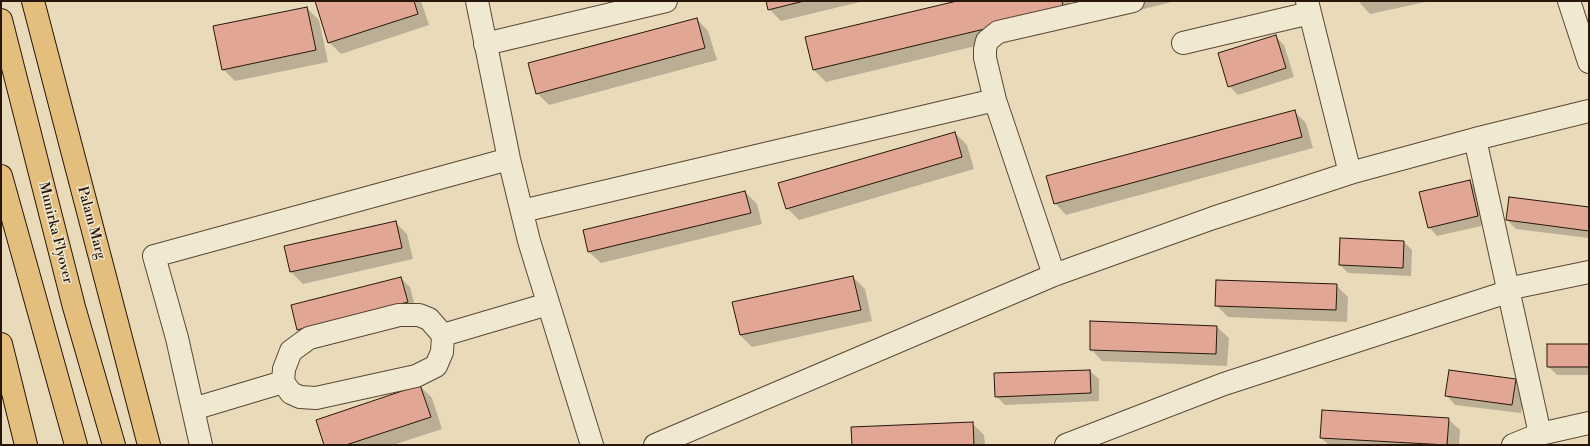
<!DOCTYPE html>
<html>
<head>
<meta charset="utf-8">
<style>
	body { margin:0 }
	#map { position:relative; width:1590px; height:446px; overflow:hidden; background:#e9dbba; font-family:"Libre Bodoni",serif }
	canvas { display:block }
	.frame { position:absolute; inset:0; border:2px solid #271609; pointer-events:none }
</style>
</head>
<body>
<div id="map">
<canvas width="1590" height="446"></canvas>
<div class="frame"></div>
</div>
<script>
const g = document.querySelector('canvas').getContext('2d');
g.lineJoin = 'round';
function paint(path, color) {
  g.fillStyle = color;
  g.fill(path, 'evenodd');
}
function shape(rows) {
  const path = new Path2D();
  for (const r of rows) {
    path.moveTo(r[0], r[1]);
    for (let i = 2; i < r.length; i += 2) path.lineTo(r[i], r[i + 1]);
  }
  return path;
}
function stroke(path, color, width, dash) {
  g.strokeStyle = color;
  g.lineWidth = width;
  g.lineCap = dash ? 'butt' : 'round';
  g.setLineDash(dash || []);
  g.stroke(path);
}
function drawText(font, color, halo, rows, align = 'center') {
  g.font = font + ' "Libre Bodoni",serif';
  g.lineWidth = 3;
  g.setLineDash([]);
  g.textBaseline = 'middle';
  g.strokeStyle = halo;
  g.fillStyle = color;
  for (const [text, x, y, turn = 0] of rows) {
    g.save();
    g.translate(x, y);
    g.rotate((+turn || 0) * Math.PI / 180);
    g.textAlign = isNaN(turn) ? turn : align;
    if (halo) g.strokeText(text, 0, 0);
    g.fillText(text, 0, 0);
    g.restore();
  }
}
paint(shape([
	[316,1,421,1,429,25,341,54,329,42],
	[767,1,864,1,781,21,769,9],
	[961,1,1070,1,1075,22,826,82,814,70,806,38],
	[1083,1,1175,1,1097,21,1085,10],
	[1358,1,1430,1,1370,14],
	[307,8,319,20,328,62,235,81,223,69],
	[697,19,708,31,717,60,549,105,537,93],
	[1275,36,1284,45,1294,77,1238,95,1229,86],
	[1294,111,1306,123,1313,148,1066,215,1055,203],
	[955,133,967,145,974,169,799,220,787,208],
	[1469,181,1478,190,1486,225,1437,236,1429,227],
	[745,192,757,204,762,224,601,263,589,252],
	[1589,208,1589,238,1516,229,1507,220],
	[395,222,407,234,413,259,303,284,291,272,285,247],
	[1404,242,1412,250,1411,276,1348,273,1340,265],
	[853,277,865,289,872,321,752,347,740,335],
	[401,278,410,287,416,310,307,338,298,329],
	[1336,285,1348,297,1347,322,1228,317,1216,305],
	[1217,327,1229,338,1227,366,1102,361,1091,349],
	[1589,345,1589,375,1557,375,1548,366],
	[1090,371,1099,379,1099,401,1005,405,996,396],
	[1515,380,1524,389,1521,413,1455,405,1447,396],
	[420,386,432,398,442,429,393,445,325,445],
	[1448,419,1460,430,1459,445,1329,445,1321,438],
	[972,423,984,435,985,445,853,445]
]), '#0003');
const building = shape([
	[315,1,414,1,418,14,328,43,315,1],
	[766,1,804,1,768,10,766,1],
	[957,1,1062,1,1064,10,813,70,805,37,957,1],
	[307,7,316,50,222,70,213,26,307,7],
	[697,18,705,48,536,94,528,63,697,18],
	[1276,35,1286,68,1228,87,1218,53,1276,35],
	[1295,110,1302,137,1054,204,1046,176,1295,110],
	[955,132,962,157,786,209,778,183,955,132],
	[1470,180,1478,216,1428,228,1419,192,1470,180],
	[745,191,751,213,588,252,583,230,745,191],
	[1509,197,1589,207,1589,231,1506,220,1509,197],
	[396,221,402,248,290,272,284,246,396,221],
	[1340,238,1404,241,1403,268,1339,265,1340,238],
	[853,276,861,310,740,335,732,302,853,276],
	[401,277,408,302,297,330,291,305,401,277],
	[1216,280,1337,284,1336,310,1215,306,1216,280],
	[1090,321,1217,326,1216,354,1090,350,1090,321],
	[1547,344,1589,344,1589,367,1547,367,1547,344],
	[1090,370,1091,393,995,397,994,373,1090,370],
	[1449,370,1516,379,1512,405,1445,396,1449,370],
	[420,385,431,417,346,445,324,445,316,420,420,385],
	[1322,410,1449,418,1447,445,1320,438,1322,410],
	[973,422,974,445,852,445,851,427,973,422]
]);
paint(building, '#e2a695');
stroke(building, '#271609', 1);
const minor = shape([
	[477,1,509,159,529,241,592,445],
	[1307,1,1350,173],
	[1569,1,1589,62],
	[1183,43,1310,13],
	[485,44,666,1],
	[1475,139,1540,434],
	[522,211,995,100],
	[1054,275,995,100,985,58,985,49,987,41,998,32,1133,1],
	[443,335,429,319,419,315,399,315,309,338,291,351,284,369,283,382,291,393,300,397,316,398,416,376,436,366,442,352,443,335,548,304],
	[193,409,283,382],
	[201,445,177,338,154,256,509,159],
	[655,445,1054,275,1213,218,1350,173,1475,139,1589,111],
	[1066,445,1224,384,1498,295,1507,291,1507,289,1589,272],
	[1513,445,1540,434,1589,423]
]);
const major = shape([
	[33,1,149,445],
	[1,20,74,307,114,445],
	[1,176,76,445],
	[1,344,26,445]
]);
stroke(minor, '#584735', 24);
stroke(major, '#271609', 24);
stroke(minor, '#f1e8d2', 22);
stroke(major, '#e4be7d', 22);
drawText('14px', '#271609', '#f1e8d2', [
	["Palam Marg",91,223,75],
	["Munirka Flyover",55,233,76]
]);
</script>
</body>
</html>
